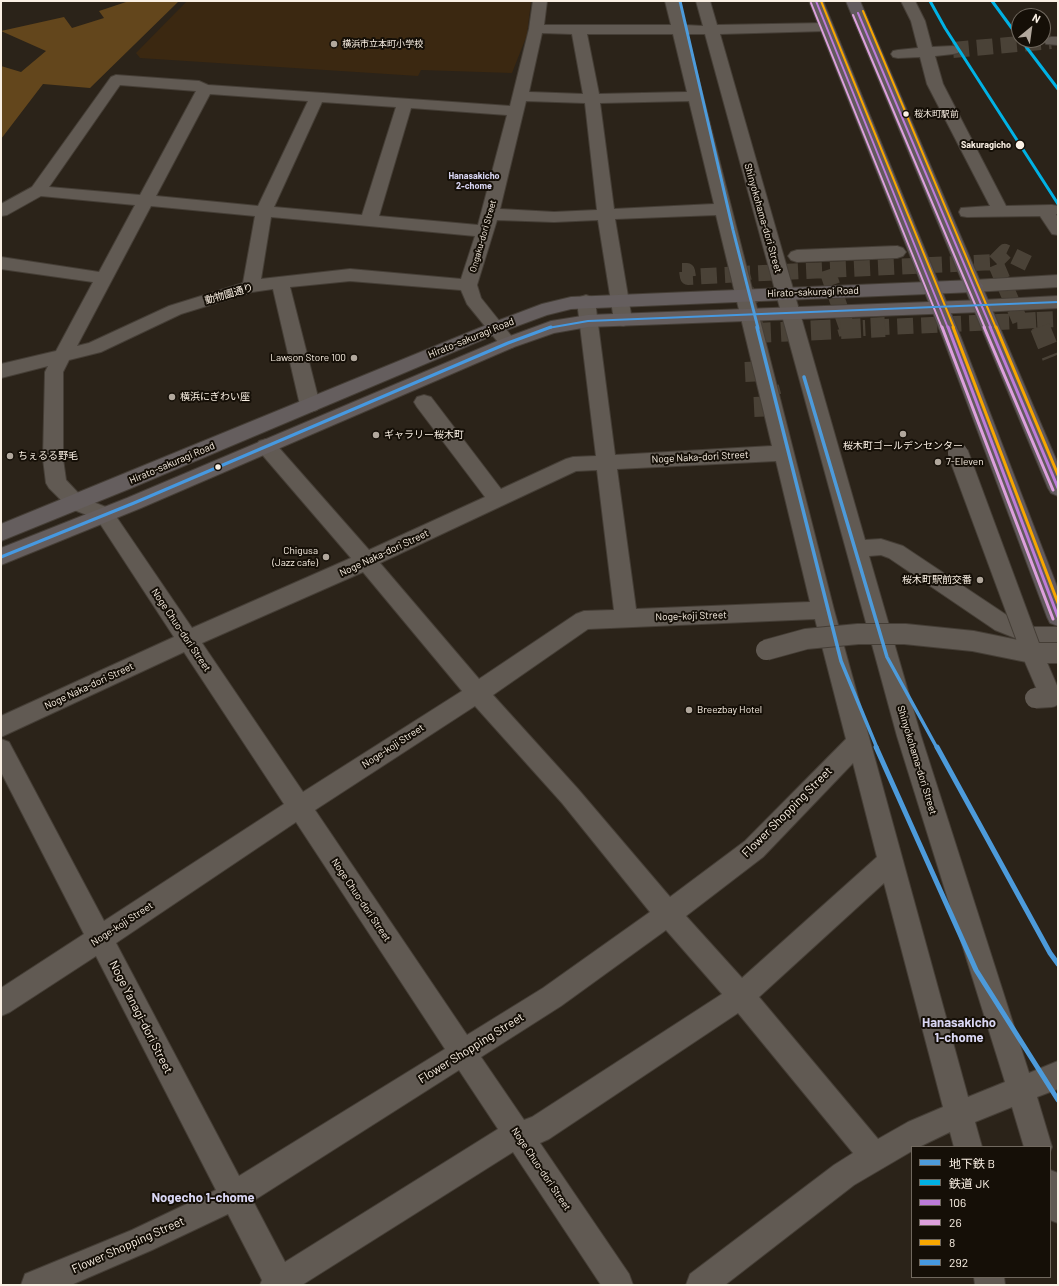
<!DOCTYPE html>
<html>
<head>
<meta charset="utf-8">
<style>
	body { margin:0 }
	#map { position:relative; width:1059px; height:1286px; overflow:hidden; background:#2b2319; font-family:Barlow,"Noto Sans JP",sans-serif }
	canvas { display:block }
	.frame { position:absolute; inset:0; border:2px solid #faf0e4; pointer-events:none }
	.legend { position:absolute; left:911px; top:1146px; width:140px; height:132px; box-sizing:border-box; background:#150f07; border:1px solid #71695f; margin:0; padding:5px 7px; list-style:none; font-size:12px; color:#faf0e4 }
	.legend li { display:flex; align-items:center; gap:8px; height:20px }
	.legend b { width:20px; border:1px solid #71695f }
	.north { position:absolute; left:1011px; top:8px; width:40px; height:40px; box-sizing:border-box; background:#150f07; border:1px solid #71695f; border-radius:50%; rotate:29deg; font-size:11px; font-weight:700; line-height:16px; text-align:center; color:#faf0e4 }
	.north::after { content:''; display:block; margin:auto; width:14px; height:18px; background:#b2a89d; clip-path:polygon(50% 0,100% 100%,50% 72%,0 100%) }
</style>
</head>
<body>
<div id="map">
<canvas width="1059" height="1286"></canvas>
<div class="frame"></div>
<ul class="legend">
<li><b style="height:5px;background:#4d9bdb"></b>地下鉄 B</li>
<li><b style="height:5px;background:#00b2e5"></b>鉄道 JK</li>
<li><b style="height:5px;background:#bd7bd9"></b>106</li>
<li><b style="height:5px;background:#dda0dd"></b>26</li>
<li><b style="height:5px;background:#f7a600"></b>8</li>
<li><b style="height:5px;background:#4699e1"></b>292</li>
</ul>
<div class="north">N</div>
</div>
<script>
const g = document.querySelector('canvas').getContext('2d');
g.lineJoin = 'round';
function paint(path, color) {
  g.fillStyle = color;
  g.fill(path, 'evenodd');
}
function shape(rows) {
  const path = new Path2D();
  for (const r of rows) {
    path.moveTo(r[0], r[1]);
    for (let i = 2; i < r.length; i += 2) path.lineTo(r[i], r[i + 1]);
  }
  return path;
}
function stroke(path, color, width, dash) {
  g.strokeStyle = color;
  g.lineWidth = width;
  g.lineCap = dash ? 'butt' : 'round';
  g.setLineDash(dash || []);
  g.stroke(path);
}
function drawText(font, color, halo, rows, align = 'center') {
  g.font = font + ' Barlow,"Noto Sans JP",sans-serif';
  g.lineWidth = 4;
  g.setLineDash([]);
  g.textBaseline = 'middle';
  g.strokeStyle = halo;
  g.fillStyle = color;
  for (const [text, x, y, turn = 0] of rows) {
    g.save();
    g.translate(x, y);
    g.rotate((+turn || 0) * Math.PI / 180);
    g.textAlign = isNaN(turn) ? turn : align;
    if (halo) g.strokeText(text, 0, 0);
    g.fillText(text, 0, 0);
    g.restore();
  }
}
paint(shape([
	[187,1,531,1,527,35,512,73,421,70,418,76,140,58,136,53]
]), '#3b2811');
paint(shape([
	[129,1,179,1,90,88,43,84,1,139,1,66,21,72,46,51,1,31,64,17,72,28,104,18,99,11]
]), '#63461c');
stroke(shape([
	[953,50,1051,41],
	[995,262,1005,252,1034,266],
	[827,270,847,328],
	[682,271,687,271,688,277,742,274],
	[1037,320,1058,319],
	[1020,321,1037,320,1040,328],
	[756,328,742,274,995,262,1020,321,863,328]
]), '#4a4237', 16, [16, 8]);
stroke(shape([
	[756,327,757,333,885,327],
	[847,327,849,334],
	[1040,327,1052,357],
	[745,372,765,371],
	[754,407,774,406,769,387]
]), '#4a4237', 20, [20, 10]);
const minor = shape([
	[533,1,547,1,544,25,671,25,665,1,679,1,685,25,703,26,696,1,710,1,717,25,826,23,831,24,833,27,831,30,826,31,720,34,865,540,881,539,903,546,1011,618,1034,627,1058,627,1058,645,1033,645,1025,642,995,630,889,558,881,555,869,556,921,736,1029,1073,1058,1061,1058,1089,1037,1097,1052,1147,1050,1152,1050,1147,1024,1147,1012,1107,975,1122,982,1147,954,1147,950,1132,919,1147,912,1147,912,1151,854,1185,725,1285,686,1285,690,1274,834,1165,853,1153,738,1013,549,1139,540,1143,629,1274,633,1285,601,1285,513,1152,302,1285,260,1285,262,1280,228,1214,152,1250,71,1285,21,1285,25,1274,132,1230,216,1190,96,956,10,1012,1,1016,1,988,84,934,1,772,1,739,9,742,104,921,284,804,184,652,1,737,1,716,174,637,97,519,69,508,49,488,46,483,43,459,45,372,48,366,1,378,1,364,56,351,93,282,1,269,1,257,99,272,135,205,41,196,7,215,1,216,1,204,32,187,111,77,116,75,199,81,208,85,510,106,529,29,533,1],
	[542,33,572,34,583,94,529,92,542,33],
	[587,34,673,34,687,92,599,94,587,34],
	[687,34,705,34,897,736,1005,1082,968,1097,834,610,687,34],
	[120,85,196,91,140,195,49,187,120,85],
	[210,94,308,101,258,206,156,196,210,94],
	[526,101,585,103,597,210,554,212,500,209,526,101],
	[689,101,714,204,614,209,600,103,689,101],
	[322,102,396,107,362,215,274,207,322,102],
	[411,108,507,115,478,225,379,216,411,108],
	[151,206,255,216,243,283,169,306,89,343,77,346,151,206],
	[716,215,772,446,615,455,595,301,592,297,586,295,580,297,577,301,596,456,573,457,566,459,501,489,431,397,424,395,417,397,414,402,417,407,485,497,369,550,273,441,266,439,259,441,256,446,259,451,351,558,192,628,111,509,83,498,66,480,63,459,63,372,69,360,101,352,181,314,252,292,273,289,300,405,303,410,310,412,317,410,320,405,290,287,350,281,461,290,467,304,502,347,508,349,514,347,517,343,481,298,477,285,497,220,554,222,598,220,614,320,617,324,623,326,629,324,632,320,615,219,716,215],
	[271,217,369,226,475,236,461,279,350,269,261,279,271,217],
	[776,461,810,602,636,609,617,469,776,461],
	[597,470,614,610,584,611,576,614,479,679,380,563,576,471,597,470],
	[363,572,462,691,303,792,202,643,363,572],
	[815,619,846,739,745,841,670,897,578,789,493,695,588,629,815,619],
	[475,706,562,803,650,912,543,988,467,1035,315,810,475,706],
	[853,763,877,857,742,978,686,916,763,857,853,763],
	[296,822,445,1049,239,1176,116,943,296,822],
	[884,883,943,1107,908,1122,878,1139,759,997,884,883],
	[666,930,722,994,532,1117,524,1120,481,1057,561,1006,666,930],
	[459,1070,498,1129,285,1262,253,1201,459,1070],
	[901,1,915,1,925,21,932,47,953,46,958,47,960,50,958,53,953,54,935,56,943,84,1006,206,1052,205,1058,206,1058,214,1056,214,1058,218,1058,235,1052,234,1040,216,967,217,961,216,959,212,961,208,990,206,927,84,920,57,898,58,893,57,891,54,893,51,898,50,918,48,911,21,901,1],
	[1051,37,1058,37,1058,45,1046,44,1044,41,1046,38,1051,37],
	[897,246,903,248,906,252,903,256,897,258,797,262,791,260,788,256,791,252,797,250,897,246],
	[1058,275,1058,287,974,292,968,290,965,286,968,282,974,280,1058,275],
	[1058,296,1058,308,982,312,976,310,973,306,976,302,982,300,1058,296],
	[1050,1170,1058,1173,1058,1223,1050,1220,1050,1170],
	[974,1277,1004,1277,1005,1285,975,1285,974,1277]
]);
const major = shape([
	[974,280,980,282,983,286,980,290,974,292,571,309,547,315,501,332,129,489,1,541,1,524,489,324,542,304,571,297,974,280],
	[982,300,988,302,991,306,988,310,982,312,588,327,554,333,514,347,141,508,1,565,1,548,127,498,502,339,551,321,588,315,982,300]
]);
const highway = shape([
	[809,1,823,1,961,338,1058,589,1058,626,1050,623,1047,617,943,338,809,1],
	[846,1,860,1,1058,464,1058,496,1051,493,1048,488,846,1]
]);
stroke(minor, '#453e36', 2);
stroke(major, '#453e36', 2);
stroke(highway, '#453e36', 2);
paint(minor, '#615a53');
paint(major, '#655e5e');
paint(highway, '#625a5d');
const minorBridge = shape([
	[958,453,1032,653,1051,697,1035,698],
	[766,650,806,639,858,634,905,634,973,641,1032,653,1058,653]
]);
stroke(minorBridge, '#453e36', 22, []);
stroke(minorBridge, '#615a53', 20);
stroke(shape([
	[816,1,948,328],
	[858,13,991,328]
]), '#bd7bd9', 2);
stroke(shape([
	[948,327,1058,617],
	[990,327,1058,488]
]), '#bd7bd9', 3);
stroke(shape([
	[811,3,942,328],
	[853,15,985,328]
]), '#dda0dd', 2);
stroke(shape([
	[942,327,1053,619],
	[984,327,1053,490]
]), '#dda0dd', 3);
stroke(shape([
	[821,1,954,328],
	[863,11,996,328]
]), '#f7a600', 2);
stroke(shape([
	[953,327,1058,603],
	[996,327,1058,475]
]), '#f7a600', 3);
stroke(shape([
	[548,328,588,321,1058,302]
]), '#4699e1', 2);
stroke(shape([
	[1,557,134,503,508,343,551,327]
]), '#4699e1', 3);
stroke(shape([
	[930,1,945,28,1058,204],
	[992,1,1019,38],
	[1021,40,1058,89]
]), '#00b2e5', 3);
stroke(shape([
	[680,1,733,230,758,328]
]), '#4d9bdb', 3);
stroke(shape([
	[757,327,841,661,877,748],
	[804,377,887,657,937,748]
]), '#4d9bdb', 3.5);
stroke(shape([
	[876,747,976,970,1058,1100],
	[937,747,1050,953,1058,964]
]), '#4d9bdb', 5);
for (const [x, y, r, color] of [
	[334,44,4,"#b2a89d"],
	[906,114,3.5,"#faf0e4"],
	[1020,145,5,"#faf0e4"],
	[354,358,4,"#b2a89d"],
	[172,397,4,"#b2a89d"],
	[903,434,4,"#b2a89d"],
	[376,435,4,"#b2a89d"],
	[10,456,4,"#b2a89d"],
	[938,462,4,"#b2a89d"],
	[218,467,3.5,"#faf0e4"],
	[326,557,4,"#b2a89d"],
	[980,580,4,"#b2a89d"],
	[689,710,4,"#b2a89d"]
]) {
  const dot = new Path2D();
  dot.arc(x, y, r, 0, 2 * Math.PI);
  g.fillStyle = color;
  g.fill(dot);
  stroke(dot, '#150f07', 1.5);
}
drawText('9px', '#faf0e4', '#150f07', [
	["横浜市立本町小学校",342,44]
], 'left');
drawText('9px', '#faf0e4', '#150f07', [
	["桜木町駅前",914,114]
], 'left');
drawText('bold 9px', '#faf0e4', '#150f07', [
	["Sakuragicho",1011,145]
], 'right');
drawText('bold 9px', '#d9d6f3', '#150f07', [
	["Hanasakicho",474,176],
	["2-chome",474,186]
]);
drawText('9px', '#faf0e4', '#150f07', [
	["Ongaku-dori Street",483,236,-74]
]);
drawText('10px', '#faf0e4', '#150f07', [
	["Shinyokohama-dori Street",763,218,74],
	["Hirato-sakuragi Road",813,292,-2],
	["動物園通り",229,294,-16],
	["Hirato-sakuragi Road",471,338,-22],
	["Noge Naka-dori Street",700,457,-3],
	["Hirato-sakuragi Road",172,463,-23],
	["Noge Naka-dori Street",384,553,-25],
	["Noge-koji Street",691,616,-2],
	["Noge Chuo-dori Street",181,630,56],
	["Noge Naka-dori Street",89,686,-25],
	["Noge-koji Street",393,746,-33],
	["Shinyokohama-dori Street",917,760,73],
	["Noge Chuo-dori Street",361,900,56],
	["Noge-koji Street",122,924,-33],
	["Noge Chuo-dori Street",541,1169,56]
]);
drawText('10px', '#faf0e4', '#150f07', [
	["Lawson Store 100",346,358,"right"],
	["横浜にぎわい座",180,397],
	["ギャラリー桜木町",384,435],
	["桜木町ゴールデンセンター",903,446,"center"],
	["ちぇるる野毛",18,456],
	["7-Eleven",946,462],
	["Chigusa",318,551,"right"],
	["(Jazz cafe)",318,563,"right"],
	["桜木町駅前交番",972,580,"right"],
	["Breezbay Hotel",697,710]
], 'left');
drawText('12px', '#faf0e4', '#150f07', [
	["Flower Shopping Street",787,812,-45],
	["Noge Yanagi-dori Street",141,1017,63],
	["Flower Shopping Street",471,1048,-32],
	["Flower Shopping Street",128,1245,-24]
]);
drawText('bold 13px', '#d9d6f3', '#150f07', [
	["Hanasakicho",959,1023],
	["1-chome",959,1038],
	["Nogecho 1-chome",203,1198]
]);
</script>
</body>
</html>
